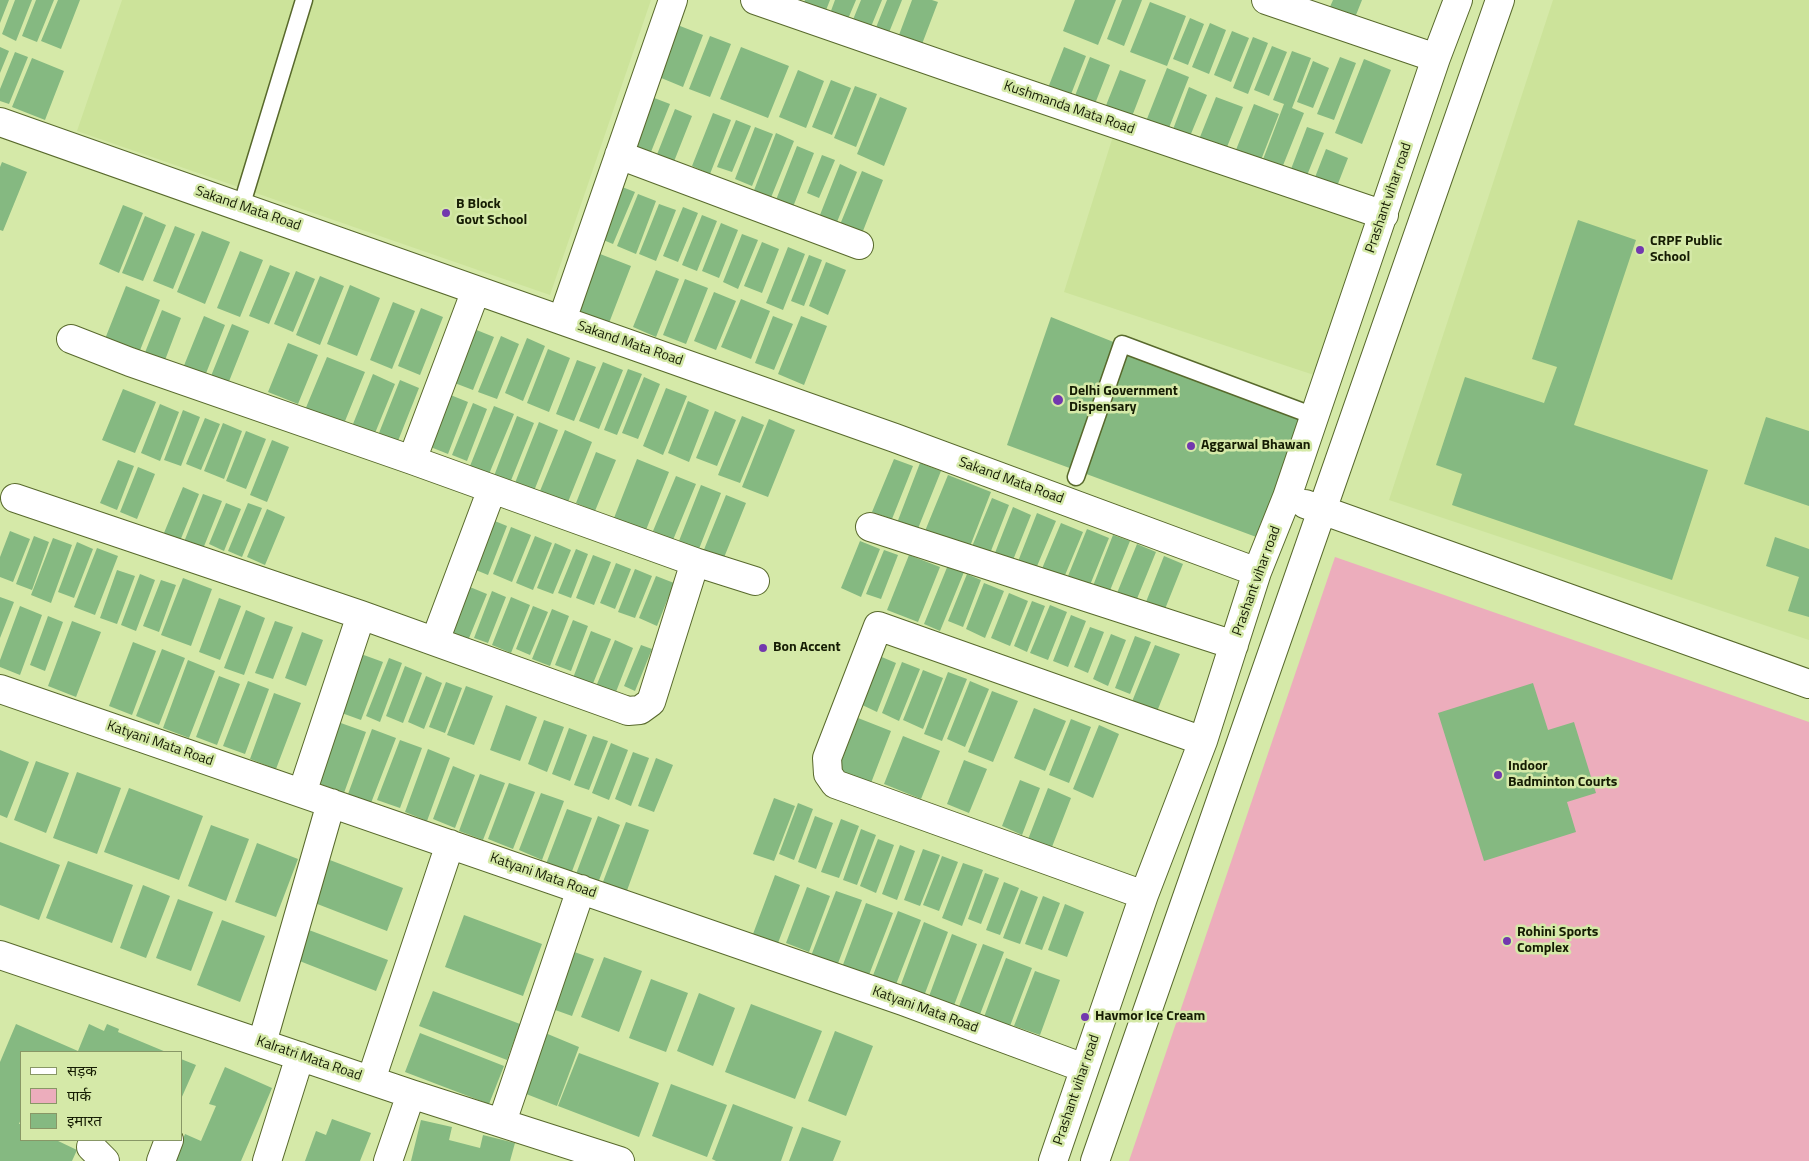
<!DOCTYPE html>
<html>
<head>
<meta charset="utf-8">
<style>
	body { margin:0 }
	#map { position:relative; width:1809px; height:1161px; overflow:hidden; background:#d5e9a8; font-family:"Titillium Web","Noto Sans Devanagari",sans-serif }
	canvas { display:block }
	.legend { position:absolute; left:20px; top:1051px; width:162px; height:90px; box-sizing:border-box; background:#d5e9a8; border:1px solid #889766; margin:0; padding:6px 9px; list-style:none; font-size:15px; color:#151c03 }
	.legend li { display:flex; align-items:center; gap:10px; height:25px }
	.legend b { width:25px; border:1px solid #889766 }
</style>
</head>
<body>
<div id="map">
<canvas width="1809" height="1161"></canvas>
<ul class="legend">
<li><b style="height:6px;background:#fff"></b>सड़क</li>
<li><b style="height:14px;background:#ecadbc"></b>पार्क</li>
<li><b style="height:14px;background:#85b981"></b>इमारत</li>
</ul>
</div>
<script>
const g = document.querySelector('canvas').getContext('2d');
g.lineJoin = 'round';
function paint(path, color) {
  g.fillStyle = color;
  g.fill(path, 'evenodd');
}
function shape(rows) {
  const path = new Path2D();
  for (const r of rows) {
    path.moveTo(r[0], r[1]);
    for (let i = 2; i < r.length; i += 2) path.lineTo(r[i], r[i + 1]);
  }
  return path;
}
function stroke(path, color, width, dash) {
  g.strokeStyle = color;
  g.lineWidth = width;
  g.lineCap = dash ? 'butt' : 'round';
  g.setLineDash(dash || []);
  g.stroke(path);
}
function drawText(font, color, halo, rows, align = 'center') {
  g.font = font + ' "Titillium Web",sans-serif';
  g.lineWidth = 5;
  g.setLineDash([]);
  g.textBaseline = 'middle';
  g.strokeStyle = halo;
  g.fillStyle = color;
  for (const [text, x, y, turn = 0] of rows) {
    g.save();
    g.translate(x, y);
    g.rotate((+turn || 0) * Math.PI / 180);
    g.textAlign = isNaN(turn) ? turn : align;
    if (halo) g.strokeText(text, 0, 0);
    g.fillText(text, 0, 0);
    g.restore();
  }
}
paint(shape([
	[122,0,651,0,550,295,77,131],
	[1553,0,1809,0,1809,640,1389,500],
	[1114,133,1374,221,1317,376,1064,292]
]), '#cce39a');
paint(shape([
	[1335,557,1809,722,1809,1161,1129,1161]
]), '#ecadbc');
paint(shape([
	[0,0,9,0,0,23],
	[15,0,32,0,16,41,2,34],
	[36,0,54,0,37,42,22,36],
	[58,0,80,0,61,49,41,41],
	[805,0,830,0,823,18,801,9],
	[835,0,856,0,845,26,828,19],
	[861,0,882,0,868,34,850,27],
	[887,0,902,0,886,40,873,35],
	[912,0,932,0,938,2,919,52,896,43],
	[1075,0,1116,0,1098,45,1063,31],
	[1122,0,1142,0,1124,46,1107,39],
	[1333,0,1362,0,1352,25,1326,16],
	[1150,2,1186,16,1167,66,1130,52],
	[1190,18,1204,24,1188,65,1173,59],
	[1210,23,1226,30,1209,74,1192,67],
	[675,24,703,35,683,87,654,75],
	[1232,31,1249,38,1231,82,1214,75],
	[710,36,731,44,710,97,689,89],
	[1253,37,1268,43,1248,94,1233,88],
	[1272,46,1287,52,1269,96,1254,90],
	[0,47,9,51,0,73],
	[741,47,789,66,768,118,720,99],
	[1064,47,1086,56,1068,102,1046,93],
	[1292,51,1311,58,1292,108,1304,113,1278,178,1259,170,1284,104,1273,100],
	[15,52,28,57,9,104,0,101,0,89],
	[1090,57,1110,65,1093,109,1073,101],
	[1340,57,1356,63,1334,120,1317,114],
	[32,58,64,71,45,120,12,107],
	[1364,59,1391,70,1362,144,1335,133],
	[1313,61,1329,68,1313,108,1297,102],
	[1167,68,1189,77,1165,138,1143,129],
	[798,70,824,81,806,128,779,117],
	[1120,70,1146,80,1131,119,1105,108],
	[831,80,851,88,832,135,812,127],
	[855,86,877,94,856,147,834,138],
	[1189,87,1207,95,1186,146,1169,140],
	[649,96,670,104,647,162,627,153],
	[880,97,907,108,884,166,857,154],
	[1216,97,1243,107,1223,157,1196,147],
	[1254,104,1279,114,1259,165,1234,155],
	[675,109,692,116,673,164,656,157],
	[713,113,731,120,710,174,692,166],
	[736,120,751,126,732,172,717,167],
	[755,127,773,134,752,186,735,179],
	[1307,127,1324,133,1304,183,1288,177],
	[776,133,794,141,770,200,753,193],
	[797,146,814,153,793,207,776,200],
	[1326,149,1348,158,1334,194,1312,185],
	[822,155,835,160,819,198,807,193],
	[2,162,27,172,3,231,0,230,0,167],
	[840,164,857,172,835,227,818,220],
	[862,171,883,180,861,236,839,227],
	[617,185,635,192,613,244,596,237],
	[638,194,656,201,636,254,617,246],
	[659,204,676,210,656,261,639,254],
	[123,205,143,213,119,273,99,264],
	[683,207,698,213,678,262,663,256],
	[702,215,717,221,697,271,682,265],
	[145,216,166,225,143,281,122,273],
	[1578,220,1636,240,1574,425,1708,470,1672,580,1452,505,1462,474,1436,465,1465,377,1544,403,1557,367,1532,359],
	[721,223,738,230,719,278,702,271],
	[175,226,195,234,173,289,153,281],
	[202,231,230,242,205,304,177,292],
	[742,234,758,240,738,289,723,282],
	[762,242,779,249,762,293,744,286],
	[788,247,805,254,783,310,766,303],
	[240,251,263,260,240,317,217,308],
	[595,252,631,266,609,323,572,308],
	[809,255,822,260,804,306,791,301],
	[826,262,846,270,828,315,809,306],
	[270,265,290,273,269,324,249,316],
	[656,270,679,279,656,337,633,327],
	[296,271,315,279,293,332,274,324],
	[320,276,344,286,320,345,296,335],
	[685,279,708,288,686,344,663,335],
	[350,285,380,298,357,356,327,344],
	[126,286,160,300,137,358,103,344],
	[714,292,736,301,716,350,694,341],
	[741,299,770,311,751,359,721,347],
	[393,302,415,311,392,369,370,360],
	[421,308,443,317,420,375,398,366],
	[162,310,181,318,162,368,142,360],
	[204,316,225,325,203,381,181,373],
	[773,316,793,324,774,370,755,363],
	[801,316,827,326,804,385,778,374],
	[1051,317,1116,343,1075,470,1007,445],
	[232,324,249,331,226,389,209,381],
	[474,329,494,337,473,390,452,382],
	[501,336,519,344,497,399,478,392],
	[527,338,545,346,523,401,505,393],
	[288,343,318,355,298,404,268,392],
	[548,349,570,358,549,412,527,403],
	[1124,354,1301,420,1259,538,1081,472],
	[327,357,365,372,343,426,305,410],
	[577,360,596,367,574,421,556,414],
	[603,362,623,370,599,429,579,421],
	[628,369,642,374,617,435,604,430],
	[373,374,395,384,371,443,349,434],
	[644,377,660,384,638,439,622,433],
	[400,380,419,388,396,446,377,438],
	[666,388,687,396,663,455,643,446],
	[123,389,156,402,135,453,102,440],
	[448,394,468,402,448,454,428,446],
	[688,401,709,410,689,462,668,453],
	[473,403,487,409,467,461,452,455],
	[160,404,179,412,160,461,141,453],
	[494,406,514,414,489,474,470,466],
	[183,410,200,417,181,466,164,460],
	[715,411,736,420,717,466,696,458],
	[517,416,534,423,510,483,494,476],
	[742,416,764,425,740,483,718,475],
	[1766,417,1809,431,1809,506,1744,484],
	[205,418,220,424,201,470,186,464],
	[769,419,795,430,768,497,742,487],
	[539,422,558,430,534,491,515,483],
	[223,423,242,431,224,479,204,471],
	[565,430,592,442,568,502,540,491],
	[246,431,266,439,246,489,226,481],
	[272,440,289,447,267,502,250,495],
	[596,452,616,460,595,511,576,503],
	[637,459,669,472,646,530,614,518],
	[894,459,913,466,892,519,872,512],
	[118,460,134,466,117,510,100,503],
	[920,463,941,471,917,531,897,523],
	[138,467,155,474,137,519,120,512],
	[948,475,991,492,969,549,925,531],
	[676,476,696,484,673,540,653,531],
	[701,485,721,493,697,554,677,546],
	[183,487,199,494,176,551,159,545],
	[203,494,222,501,199,559,180,552],
	[726,495,746,503,721,565,701,557],
	[992,498,1009,505,989,556,971,549],
	[226,503,241,509,224,551,209,544],
	[248,503,262,508,242,557,228,551],
	[1013,507,1031,515,1011,565,993,558],
	[267,509,285,517,265,565,247,557],
	[1037,513,1056,521,1035,571,1017,564],
	[485,517,507,526,488,575,466,566],
	[1061,523,1083,532,1063,580,1041,571],
	[511,527,531,535,512,582,493,574],
	[1087,529,1109,538,1088,590,1066,581],
	[10,531,30,539,13,582,0,577,0,557],
	[1113,535,1130,541,1107,598,1091,591],
	[34,536,49,542,32,590,16,584],
	[535,536,552,543,533,590,516,583],
	[1775,537,1809,549,1809,617,1788,611,1799,577,1766,566],
	[53,538,72,545,51,603,31,595],
	[860,541,880,549,861,597,841,588],
	[77,542,93,549,74,598,58,592],
	[555,543,571,550,553,594,537,588],
	[1137,544,1156,552,1134,606,1115,598],
	[97,548,118,556,95,615,74,607],
	[576,549,588,554,571,598,558,593],
	[884,550,898,555,881,599,866,594],
	[593,555,611,562,594,605,576,598],
	[909,555,940,567,918,622,887,610],
	[1164,556,1183,564,1163,614,1144,607],
	[616,563,631,569,615,609,600,603],
	[948,565,964,572,940,631,924,624],
	[635,569,652,576,635,618,618,612],
	[117,570,135,576,117,624,100,618],
	[140,574,155,580,136,631,121,625],
	[967,574,981,580,963,627,948,621],
	[656,576,674,583,657,626,639,618],
	[183,578,212,589,191,646,161,635],
	[161,580,176,585,159,632,143,626],
	[984,583,1004,591,985,638,966,629],
	[465,585,487,594,465,648,444,639],
	[492,591,506,597,488,643,474,638],
	[1009,593,1028,601,1010,646,991,638],
	[0,597,14,602,0,638],
	[511,597,530,605,511,653,492,645],
	[219,598,241,606,220,660,199,652],
	[1032,601,1045,606,1027,652,1014,646],
	[1050,605,1067,612,1048,660,1030,653],
	[20,606,42,615,20,675,0,667,0,660],
	[533,606,548,612,530,655,516,649],
	[552,609,569,616,550,666,532,659],
	[246,610,265,618,244,675,224,668],
	[1071,615,1086,621,1068,667,1053,661],
	[48,616,63,622,45,671,30,665],
	[573,620,588,626,571,671,555,665],
	[72,621,101,632,76,697,48,686],
	[275,621,293,627,273,679,255,673],
	[1090,627,1104,632,1088,673,1074,667],
	[591,631,611,639,592,686,573,678],
	[302,632,323,640,306,686,285,678],
	[1111,634,1126,640,1108,686,1093,679],
	[1135,636,1151,642,1130,694,1115,688],
	[615,640,633,648,614,697,595,689],
	[133,642,156,651,132,715,109,706],
	[641,645,652,649,635,691,624,686],
	[1155,645,1180,654,1156,714,1131,704],
	[162,649,185,658,159,725,136,716],
	[361,654,383,662,361,720,339,712],
	[877,655,896,663,877,712,858,703],
	[389,658,402,663,380,722,366,716],
	[188,660,215,671,189,738,163,728],
	[902,662,920,669,899,721,882,713],
	[405,666,422,673,403,723,386,716],
	[923,670,943,678,923,729,903,720],
	[948,672,967,679,942,741,924,734],
	[219,676,240,684,217,745,196,737],
	[426,676,442,683,424,729,408,722],
	[248,681,269,689,245,754,223,746],
	[970,681,989,689,965,747,947,739],
	[446,682,462,688,445,733,429,727],
	[1533,683,1548,730,1574,722,1596,793,1567,802,1576,832,1484,861,1438,713],
	[466,686,493,696,474,745,447,735],
	[992,691,1018,701,993,762,968,752],
	[274,693,301,703,276,769,250,759],
	[506,705,537,717,520,761,490,750],
	[1034,708,1066,721,1045,771,1014,758],
	[858,718,891,731,871,783,838,770],
	[1071,719,1091,727,1069,783,1049,775],
	[544,720,564,727,547,772,528,764],
	[338,722,366,732,344,793,315,782],
	[1099,725,1119,734,1093,798,1073,789],
	[569,728,587,735,570,781,552,774],
	[372,729,396,738,371,803,348,794],
	[593,736,608,741,589,790,574,785],
	[903,736,940,751,921,799,884,784],
	[400,740,422,748,400,808,377,800],
	[611,743,628,750,609,800,592,793],
	[428,749,450,758,427,821,405,812],
	[0,750,29,762,7,818,0,815],
	[633,752,649,758,631,806,615,799],
	[656,758,673,765,654,812,638,806],
	[964,760,987,769,969,813,947,804],
	[36,761,69,773,46,833,14,820],
	[453,766,475,775,455,828,433,819],
	[77,772,121,788,97,854,53,838],
	[480,774,505,783,483,840,459,831],
	[1020,780,1040,788,1022,835,1002,826],
	[509,783,535,792,513,849,488,839],
	[129,788,203,816,179,880,104,852],
	[1048,788,1071,798,1050,852,1027,842],
	[541,793,564,801,542,860,519,850],
	[774,798,795,806,774,861,753,854],
	[798,803,813,809,794,860,779,854],
	[567,809,592,818,571,874,546,864],
	[598,816,620,825,598,883,576,874],
	[815,816,833,823,816,869,798,862],
	[841,819,859,826,839,878,821,872],
	[626,822,649,830,625,896,601,887],
	[211,825,249,839,226,901,188,886],
	[861,829,876,835,857,885,843,880],
	[878,839,894,845,876,893,860,886],
	[0,842,60,865,39,920,0,905],
	[257,843,298,859,276,917,235,902],
	[900,845,915,851,897,900,882,894],
	[923,849,940,855,920,906,904,900],
	[942,856,958,862,939,911,923,905],
	[322,857,403,888,387,931,307,900],
	[68,861,133,885,112,943,46,918],
	[963,863,983,870,962,926,942,918],
	[985,873,999,878,981,924,968,919],
	[775,875,800,885,778,943,753,934],
	[1004,882,1019,888,1000,935,986,930],
	[143,885,170,896,146,958,120,948],
	[807,887,830,896,809,952,786,943],
	[1021,890,1038,897,1020,944,1003,938],
	[836,891,862,900,837,966,811,956],
	[1043,896,1060,903,1042,950,1025,944],
	[178,899,213,912,191,971,156,958],
	[866,903,893,913,867,980,841,970],
	[1065,904,1084,912,1067,957,1048,950],
	[898,911,921,920,895,987,872,978],
	[464,915,542,944,523,996,445,967],
	[222,920,265,936,240,1002,197,985],
	[924,922,948,932,924,996,900,987],
	[309,930,388,960,376,991,297,960],
	[952,934,977,944,953,1008,928,999],
	[983,944,1004,952,979,1017,958,1009],
	[566,949,594,959,572,1016,544,1006],
	[604,957,642,971,619,1032,581,1017],
	[1006,958,1032,968,1010,1026,984,1017],
	[1035,971,1060,980,1040,1035,1014,1026],
	[651,979,688,993,666,1052,629,1038],
	[433,991,520,1024,507,1060,419,1026],
	[699,993,735,1008,713,1066,677,1051],
	[751,1004,822,1031,795,1099,725,1072],
	[16,1024,78,1051,89,1024,104,1031,107,1024,119,1029,118,1032,166,1052,21,1052,21,1119,19,1124,21,1124,21,1140,56,1140,77,1150,72,1161,0,1161,0,1062],
	[538,1030,579,1047,557,1106,516,1090],
	[835,1031,873,1046,846,1116,808,1101],
	[420,1033,504,1066,489,1104,405,1072],
	[579,1053,659,1083,639,1137,558,1106],
	[181,1059,196,1065,181,1099],
	[225,1067,272,1088,241,1161,174,1161,185,1134,201,1141,216,1106,209,1104],
	[671,1084,727,1105,707,1157,652,1136],
	[733,1104,793,1127,781,1161,716,1161,712,1159],
	[332,1119,371,1133,360,1161,305,1161,316,1131,326,1135],
	[421,1120,452,1127,449,1140,480,1148,483,1135,515,1143,510,1161,411,1161],
	[802,1127,841,1141,833,1161,789,1161]
]), '#85b981');
const service = shape([
	[241,207,304,0],
	[1076,477,1122,344,1314,416]
]);
const minor = shape([
	[755,0,954,69,1384,215],
	[1266,0,1436,58],
	[0,122,895,438,1257,572],
	[619,155,859,245],
	[562,320,673,0],
	[412,460,476,290],
	[15,498,361,615,628,711,640,710,651,702,695,562,412,460,130,362,71,339],
	[1305,504,1809,684],
	[870,527,1234,645],
	[695,562,755,581],
	[435,641,492,489],
	[0,689,903,1001,1084,1068],
	[302,793,361,615],
	[1144,895,835,784,828,774,827,758,878,626,1203,741],
	[0,955,411,1094,620,1161],
	[262,1043,331,803],
	[371,1080,450,844],
	[502,1122,581,889],
	[91,1147,105,1161],
	[161,1161,169,1140],
	[267,1161,300,1056],
	[388,1161,411,1094],
	[1053,1161,1144,895,1203,741,1257,572,1287,497,1436,58,1458,0],
	[1095,1161,1500,0]
]);
stroke(service, '#58692c', 19);
stroke(minor, '#58692c', 30);
stroke(service, '#fff', 16);
stroke(minor, '#fff', 28);
for (const [x, y, r, color] of [
	[446,213,5,"#7238ae"],
	[1640,250,5,"#7238ae"],
	[1058,400,6,"#7238ae"],
	[1191,446,5,"#7238ae"],
	[763,648,5,"#7238ae"],
	[1498,775,5,"#7238ae"],
	[1507,941,5,"#7238ae"],
	[1085,1017,5,"#7238ae"]
]) {
  const dot = new Path2D();
  dot.arc(x, y, r, 0, 2 * Math.PI);
  g.fillStyle = color;
  g.fill(dot);
  stroke(dot, '#d5e9a8', 2);
}
drawText('14px', '#151c03', '#d5e9a8', [
	["Kushmanda Mata Road",1069,108,19],
	["Prashant vihar road",1389,198,-71],
	["Sakand Mata Road",248,209,19],
	["Sakand Mata Road",630,344,19],
	["Sakand Mata Road",1011,481,20],
	["Prashant vihar road",1257,581,-70],
	["Katyani Mata Road",160,744,19],
	["Katyani Mata Road",543,876,19],
	["Katyani Mata Road",925,1010,20],
	["Kalratri Mata Road",309,1059,19],
	["Prashant vihar road",1077,1090,-71]
]);
drawText('bold 14px', '#151c03', '#d5e9a8', [
	["B Block",456,205],
	["Govt School",456,221],
	["CRPF Public",1650,242],
	["School",1650,258],
	["Delhi Government",1069,392],
	["Dispensary",1069,408],
	["Aggarwal Bhawan",1201,446],
	["Bon Accent",773,648],
	["Indoor",1508,767],
	["Badminton Courts",1508,783],
	["Rohini Sports",1517,933],
	["Complex",1517,949],
	["Havmor Ice Cream",1095,1017]
], 'left');
</script>
</body>
</html>
